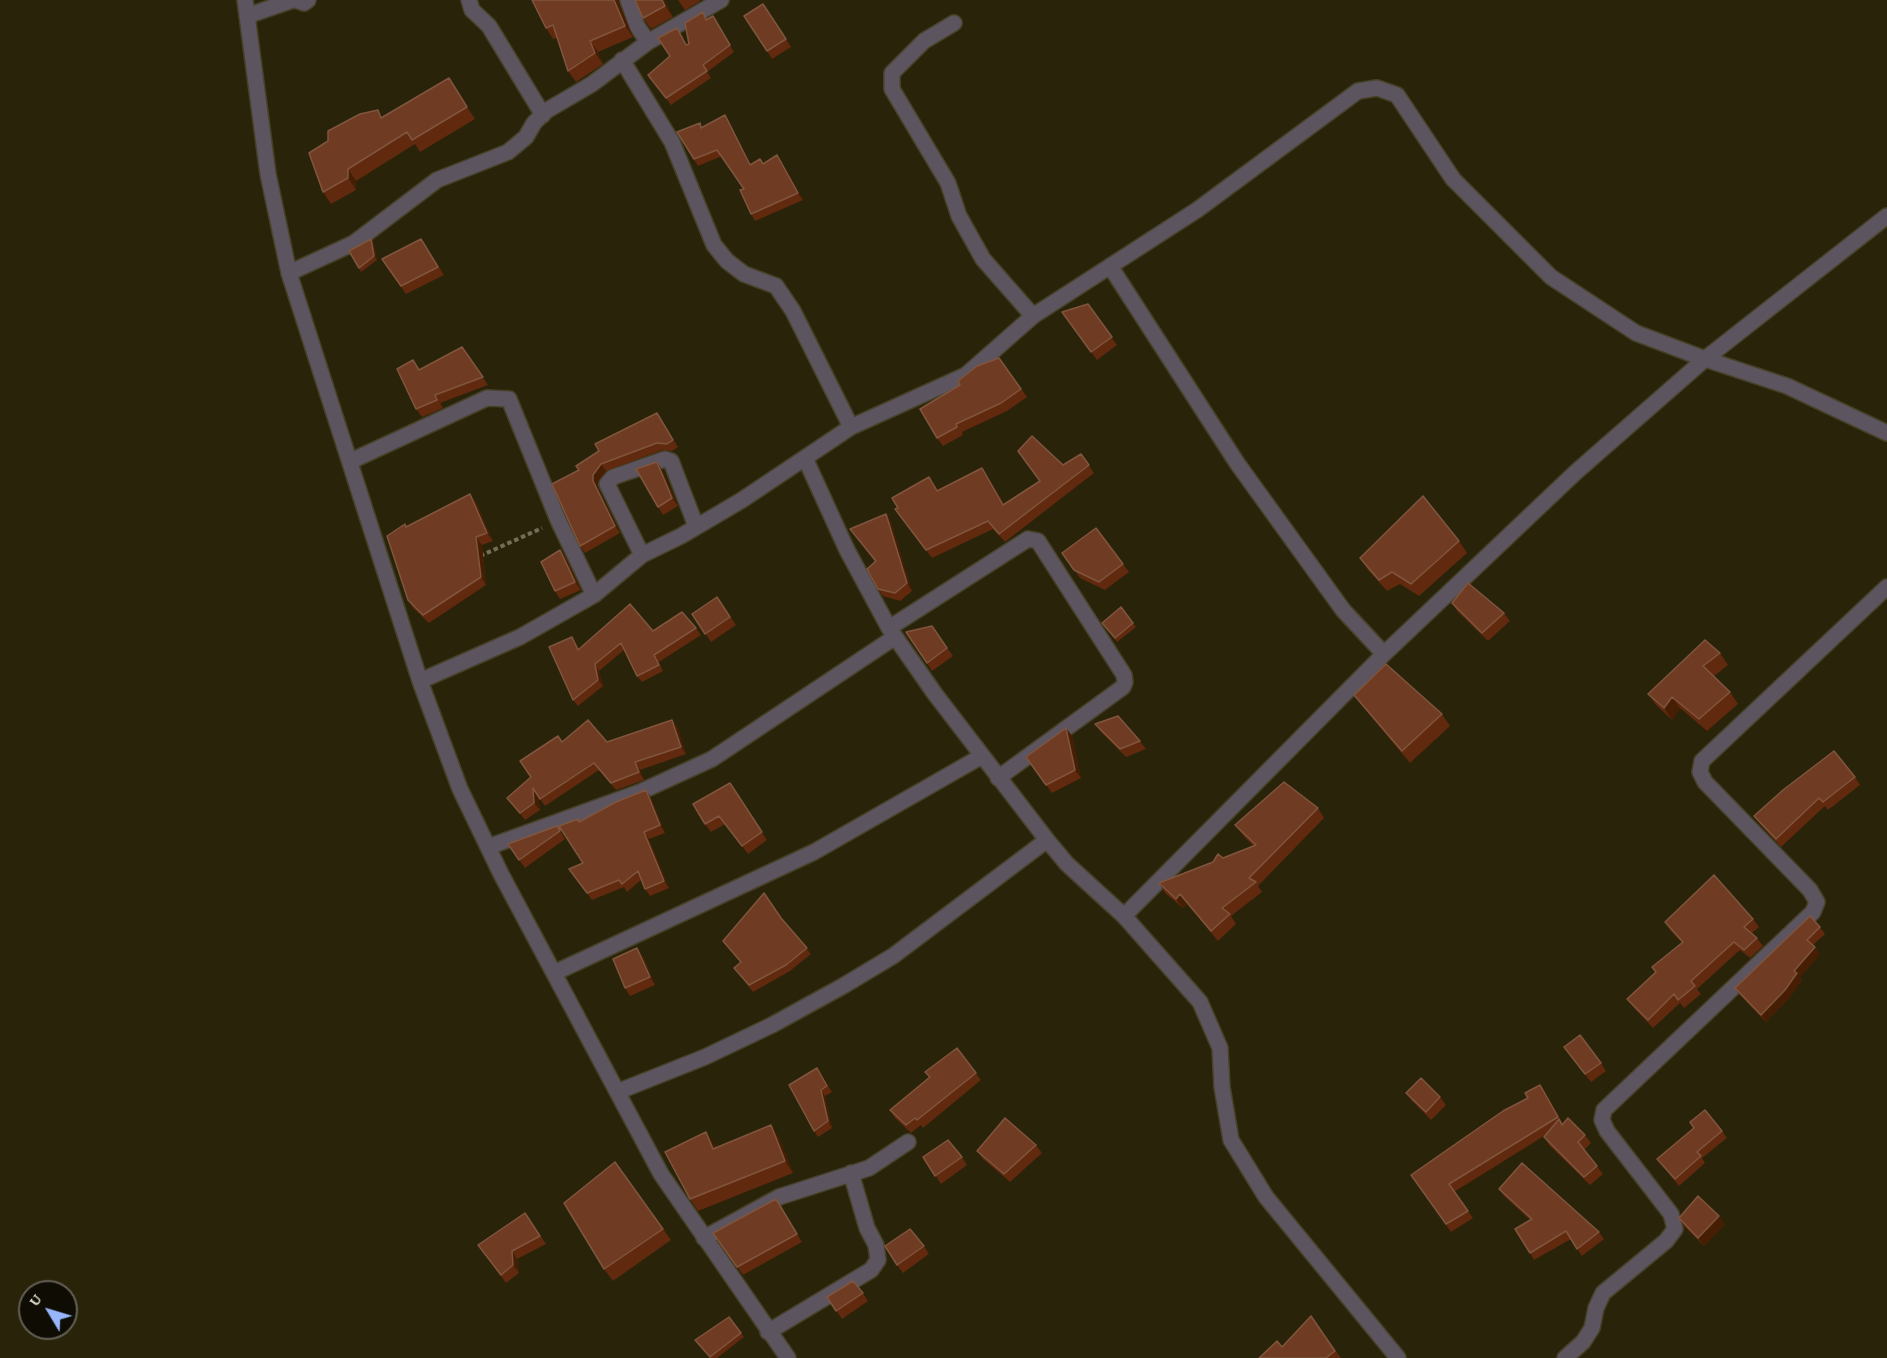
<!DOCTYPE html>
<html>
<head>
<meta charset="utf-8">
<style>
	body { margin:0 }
	#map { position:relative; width:1887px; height:1358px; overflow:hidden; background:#292309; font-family:"Crimson Pro",serif }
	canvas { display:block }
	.north { position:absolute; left:18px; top:1280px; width:60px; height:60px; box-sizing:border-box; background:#0f0c03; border:2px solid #625f54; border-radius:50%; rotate:308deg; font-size:16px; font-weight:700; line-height:24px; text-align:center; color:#dfdccd }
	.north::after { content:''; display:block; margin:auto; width:21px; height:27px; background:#97b6fd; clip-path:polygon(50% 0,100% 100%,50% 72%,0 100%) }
</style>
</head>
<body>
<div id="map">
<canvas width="1887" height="1358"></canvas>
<div class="north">U</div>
</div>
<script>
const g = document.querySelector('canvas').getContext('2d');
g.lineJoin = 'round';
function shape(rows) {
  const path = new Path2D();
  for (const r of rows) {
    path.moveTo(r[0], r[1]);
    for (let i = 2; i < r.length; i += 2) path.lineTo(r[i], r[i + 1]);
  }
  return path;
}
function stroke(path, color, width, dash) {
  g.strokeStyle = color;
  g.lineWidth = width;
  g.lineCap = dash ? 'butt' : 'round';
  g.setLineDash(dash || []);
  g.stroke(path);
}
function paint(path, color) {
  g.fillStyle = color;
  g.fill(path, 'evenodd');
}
const minor = shape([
	[245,0,268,174,289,273,420,681,460,789,501,874,661,1174,788,1358],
	[295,0,304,3,308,0],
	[469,0,472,10,489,26,543,115],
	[247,16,293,0],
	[954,23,924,41,892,73,892,89,948,183,959,216,983,259,1033,316],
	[648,42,721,0],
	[622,60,672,142,714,245,727,261,744,274,776,286,793,311,851,427],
	[1110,266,1237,463,1343,610,1384,654],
	[289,273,354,243,437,180,508,152,526,137,534,123,546,111,592,84,648,42,637,26,628,0],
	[805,458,847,550,889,628,935,694,1047,840,1067,864,1124,916,1200,1002,1220,1048,1222,1087,1231,1140,1266,1197,1398,1358],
	[351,461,487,398,509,399,558,520,594,595],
	[642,555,607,484,613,477,665,459,671,461,696,526],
	[889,628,1028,539,1038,541,1124,675,1125,682,1123,687,998,778],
	[420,681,520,637,594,595,642,555,681,536,742,500,851,427,966,375,1033,316,1197,210,1358,91,1377,88,1397,95,1453,179,1551,277,1636,333,1705,359,1887,216],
	[488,847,640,792,712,759,895,637],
	[1124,916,1384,654,1576,472,1705,359,1787,386,1887,433],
	[554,973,814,852,982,756],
	[617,1092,705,1057,772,1025,843,986,893,956,1047,840],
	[704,1238,779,1197,869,1168,908,1142],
	[768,1332,871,1270,878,1260,876,1245,867,1228,851,1173],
	[1565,1358,1583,1342,1592,1328,1596,1308,1603,1293,1666,1241,1675,1229,1671,1214,1607,1131,1602,1120,1604,1110,1813,912,1817,902,1810,890,1705,782,1700,772,1702,761,1887,587]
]);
stroke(minor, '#464128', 18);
stroke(shape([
	[480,556,542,528]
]), '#736e58', 4, [4.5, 3]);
stroke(minor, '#5c555f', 15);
paint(shape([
	[532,0,619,0,619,3,633,37,598,52,603,64,576,82,568,71,557,38,553,39,546,28],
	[664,0,673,17,651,29,643,18],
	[678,0,700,0,700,1,685,10],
	[763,4,791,47,772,59,767,51],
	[713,16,734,52,707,72,711,78,671,105,648,75,670,56,681,34,687,45,689,44,708,19],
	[449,78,475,119,420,152,415,144,356,181,356,190,331,204,323,192,382,117],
	[725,115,729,122,751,165,760,159,764,164,777,155,803,200,755,221,751,214,744,189,722,156,698,166,677,132,700,123,702,127],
	[371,239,374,243,377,260,361,272,359,268],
	[421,239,444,275,406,294,382,259],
	[1088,304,1117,345,1097,360,1062,312],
	[462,347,488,385,440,403,443,408,422,417,416,409,420,370],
	[999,358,1027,397,1007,411,962,432,963,435,943,446,937,438,960,385],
	[661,420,678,447,672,451,662,450,606,471,597,482,598,488,620,533,585,553,580,546,579,470],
	[1081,454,1094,473,1005,542,993,529,932,558,895,509,898,508,929,477,938,490,987,476,1004,504],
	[657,462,662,470,678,506,663,515,658,507],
	[476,502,493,541,482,545,486,585,429,623,413,608,408,600,405,524,407,527],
	[886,514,891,522,912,591,900,601,883,596,878,589,875,562,850,529],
	[1096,528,1129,572,1105,590,1080,578,1062,553],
	[1459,541,1467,553,1419,596,1400,584,1387,591,1368,570,1360,558],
	[560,550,566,558,581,590,560,599,555,591],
	[717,597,736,625,711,642,692,614],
	[1452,603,1504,613,1510,621,1488,641,1457,611],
	[1121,607,1136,627,1117,642,1105,627],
	[932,626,953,656,932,671,906,632],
	[696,628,701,635,659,662,663,671,642,682,637,676,624,650,599,671,603,686,578,706,573,700,572,637,579,649,653,631],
	[1720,653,1728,665,1714,676,1730,692,1738,704,1707,731,1680,708,1672,720,1656,705,1648,694],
	[1354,695,1442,714,1450,726,1410,763,1363,707],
	[672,720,678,728,686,754,640,770,644,780,616,790,599,770,545,806,538,796,540,810,525,820,507,798,531,777,562,742,607,742],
	[1095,724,1140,741,1146,749,1126,757,1101,732],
	[1066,728,1072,736,1081,778,1052,793,1026,757],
	[1855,777,1860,785,1828,810,1825,806,1781,847,1760,824,1754,816],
	[646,790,651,798,665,833,649,839,669,888,650,896,645,889,641,880,627,892,624,887,592,900,569,869,583,863,579,822],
	[735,791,767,840,748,854,725,824,711,832,705,824],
	[1318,808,1324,818,1258,886,1262,892,1231,916,1236,924,1218,941,1187,904,1183,908,1165,893,1159,883,1253,846,1242,834,1235,825],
	[557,826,565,839,525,868,508,844],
	[782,919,811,954,790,971,753,992,734,968,741,963,723,941],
	[1753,919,1759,927,1752,933,1757,938,1763,946,1750,958,1740,950,1697,989,1701,994,1684,1008,1680,1003,1653,1028,1633,1007,1627,999,1655,972,1682,943,1670,930,1665,922],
	[1820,927,1825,934,1813,945,1820,954,1800,977,1802,980,1790,997,1766,1022,1740,995,1735,988],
	[643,956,655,985,630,996,625,988],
	[957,1048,981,1080,923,1128,921,1125,911,1133,895,1118,890,1110,929,1077],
	[1570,1055,1601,1063,1606,1071,1591,1082],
	[817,1068,832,1092,825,1096,832,1128,818,1137,814,1131],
	[1540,1085,1545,1092,1563,1124,1585,1135,1591,1143,1584,1150,1603,1174,1590,1185,1549,1145,1544,1136,1454,1192,1473,1218,1451,1232,1411,1175,1528,1098],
	[1406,1093,1440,1097,1446,1105,1431,1120,1412,1101],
	[1690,1122,1722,1131,1727,1138,1702,1158,1705,1163,1679,1186,1657,1159,1694,1128],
	[779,1137,793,1173,698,1211,690,1199,714,1144,716,1147],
	[1036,1145,1042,1153,1010,1182,983,1159,977,1151],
	[923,1157,962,1157,967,1165,941,1184],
	[615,1162,671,1240,613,1281,604,1269],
	[1499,1189,1599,1232,1604,1239,1582,1256,1571,1239,1534,1260,1530,1253,1530,1220,1504,1196],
	[776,1199,802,1242,743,1275,713,1233],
	[525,1213,546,1244,517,1259,519,1273,506,1283,478,1245],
	[1679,1218,1725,1224,1704,1246,1684,1226],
	[924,1246,929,1254,903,1273,897,1265],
	[863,1293,868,1301,842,1319,827,1297],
	[1311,1316,1341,1358,1259,1358,1282,1347],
	[729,1317,744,1337,717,1358,710,1358,695,1340]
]), '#61290e');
paint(shape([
	[614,0,619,0,619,3,633,37,625,26],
	[662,0,664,0,673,17,665,6],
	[590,41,598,52,603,64,595,53],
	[449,78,457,89,475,119,467,107],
	[725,115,729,122,755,172,750,165],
	[777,155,782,162,803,200,798,193],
	[348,169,356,181,356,190,348,178],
	[371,239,374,243,377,260,374,256],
	[657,462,662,470,678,506,672,498],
	[601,464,606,471,597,482,598,488,620,533,615,526,593,481,593,475],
	[982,468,987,476,1009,513,1003,505],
	[470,494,476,502,493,541,487,533],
	[886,514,891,522,912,591,907,583],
	[476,537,482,545,486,585,481,577],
	[560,550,566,558,581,590,575,582],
	[595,664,599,671,603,686,598,680],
	[1672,697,1680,708,1672,720,1664,708],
	[672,720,678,728,686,754,681,747],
	[1066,728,1072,736,1081,778,1075,770],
	[635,762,640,770,644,780,639,772],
	[533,788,538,796,540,810,534,803],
	[646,790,651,798,665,833,660,825],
	[644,832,649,839,669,888,664,881],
	[1180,894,1187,904,1183,908,1176,899],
	[1815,947,1820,954,1800,977,1802,980,1790,997,1766,1022,1761,1015,1794,971],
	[637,948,643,956,655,985,650,977],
	[1540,1085,1545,1092,1563,1125,1558,1117],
	[821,1090,825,1096,832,1128,828,1121],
	[771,1125,779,1137,793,1173,785,1161],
	[706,1132,714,1144,721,1161,713,1149],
	[776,1199,782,1207,802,1242,797,1234],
	[1719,1216,1725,1224,1704,1246,1698,1238],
	[512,1251,517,1259,519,1273,513,1265]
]), '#451e04');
const building = shape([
	[532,0,614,0,625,26,590,41,595,53,568,71,553,25,546,28,532,0],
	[635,0,662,0,665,6,643,18,635,0],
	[763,4,786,39,767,51,744,16,763,4],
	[703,12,706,20,713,16,730,45,703,65,707,71,666,98,648,75,670,56,658,38,677,28,686,45,689,44,685,23,703,12],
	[449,78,467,107,412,140,407,132,348,169,348,178,323,192,309,153,328,141,328,131,360,114,378,110,381,118,449,78],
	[725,115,750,165,760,159,763,164,777,155,798,193,751,214,740,190,744,189,717,150,694,159,677,132,700,123,701,128,725,115],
	[371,239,374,256,359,268,349,251,371,239],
	[421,239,438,267,401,286,382,259,421,239],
	[1088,304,1112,337,1091,352,1062,312,1088,304],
	[462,347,483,377,435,395,437,400,416,409,397,369,413,360,419,370,462,347],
	[999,358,1021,389,1001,403,956,424,957,427,937,438,920,409,960,385,958,381,977,366,999,358],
	[657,413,673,440,667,444,657,443,601,464,593,475,593,481,615,526,580,546,552,484,579,470,576,466,599,451,595,444,657,413],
	[1032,436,1063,465,1081,454,1089,465,999,534,988,521,926,550,895,509,898,508,892,498,929,477,937,491,982,468,1003,505,1040,481,1018,451,1032,436],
	[657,462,672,498,658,507,636,469,657,462],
	[470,494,487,533,476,537,481,577,423,615,408,600,387,536,405,524,406,527,470,494],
	[1423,496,1459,541,1411,584,1392,572,1379,580,1360,558,1423,496],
	[886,514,907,583,895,593,878,589,867,569,876,561,850,529,886,514],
	[1096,528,1123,564,1099,582,1074,570,1062,553,1096,528],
	[560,550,575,582,555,591,541,562,560,550],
	[1468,583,1504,613,1482,633,1452,603,1468,583],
	[717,597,730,617,705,634,692,614,717,597],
	[630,604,653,631,682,612,696,628,654,655,659,665,637,676,621,643,595,664,598,680,573,700,549,647,572,637,578,650,630,604],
	[1121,607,1133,623,1115,638,1102,623,1121,607],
	[932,626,947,648,927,663,906,632,932,626],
	[1705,640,1720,653,1703,666,1730,692,1699,719,1672,697,1664,708,1648,694,1705,640],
	[1386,664,1442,714,1402,751,1354,695,1386,664],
	[1118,716,1140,741,1120,749,1095,724,1118,716],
	[588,720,607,742,672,720,681,747,635,762,639,772,611,783,594,763,540,799,533,788,534,803,520,813,507,798,531,777,520,761,558,736,562,742,588,720],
	[1066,728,1075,770,1046,785,1026,757,1066,728],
	[1834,751,1855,777,1823,802,1819,798,1776,839,1754,816,1783,790,1834,751],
	[1284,782,1318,808,1249,878,1256,882,1222,908,1230,914,1211,931,1180,894,1176,899,1159,883,1213,862,1218,854,1223,858,1256,845,1235,825,1284,782],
	[730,783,762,832,742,846,719,816,705,824,693,804,730,783],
	[646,790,660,825,644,832,664,881,645,889,638,871,622,884,619,880,587,893,569,869,583,863,559,826,578,819,579,822,616,802,646,790],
	[557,826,560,831,519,860,508,844,557,826],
	[1714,875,1753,919,1744,927,1757,938,1744,950,1734,942,1691,981,1695,986,1678,1000,1674,994,1648,1020,1627,999,1656,972,1652,967,1683,942,1665,922,1714,875],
	[764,893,781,918,807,948,786,965,749,985,734,968,741,962,723,941,764,893],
	[1810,916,1820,927,1807,940,1815,947,1794,971,1797,973,1785,990,1761,1015,1735,988,1810,916],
	[637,948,650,977,625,988,613,959,637,948],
	[1580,1035,1601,1063,1585,1074,1564,1047,1580,1035],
	[957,1048,976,1073,917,1120,915,1118,906,1125,890,1110,930,1077,925,1072,957,1048],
	[817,1068,827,1086,821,1090,828,1121,814,1131,789,1085,817,1068],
	[1421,1078,1440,1097,1426,1112,1406,1093,1421,1078],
	[1540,1085,1558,1117,1449,1184,1468,1211,1446,1224,1411,1175,1503,1111,1528,1098,1525,1093,1540,1085],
	[1705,1110,1722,1131,1697,1152,1701,1156,1675,1179,1657,1159,1694,1128,1690,1122,1705,1110],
	[1005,1118,1036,1145,1004,1174,977,1151,1005,1118],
	[1568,1118,1585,1135,1578,1142,1597,1166,1584,1177,1544,1137,1559,1119,1562,1125,1568,1118],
	[771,1125,785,1161,690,1199,665,1152,706,1132,713,1149,771,1125],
	[948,1140,962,1157,935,1176,923,1157,948,1140],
	[615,1162,663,1229,604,1269,564,1203,615,1162],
	[1522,1163,1599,1232,1577,1249,1566,1231,1530,1253,1515,1229,1532,1219,1499,1189,1522,1163],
	[1698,1196,1719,1216,1698,1238,1679,1218,1698,1196],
	[776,1199,797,1234,737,1267,713,1233,776,1199],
	[525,1213,540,1236,512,1251,513,1265,501,1275,478,1245,525,1213],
	[910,1229,924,1246,897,1265,885,1246,910,1229],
	[853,1281,863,1293,836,1311,827,1297,853,1281],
	[1311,1316,1335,1351,1326,1358,1259,1358,1277,1341,1282,1347,1311,1316],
	[729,1317,741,1333,710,1357,695,1340,729,1317]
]);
paint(building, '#6f3c23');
stroke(building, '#80553e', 1.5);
</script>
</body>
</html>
